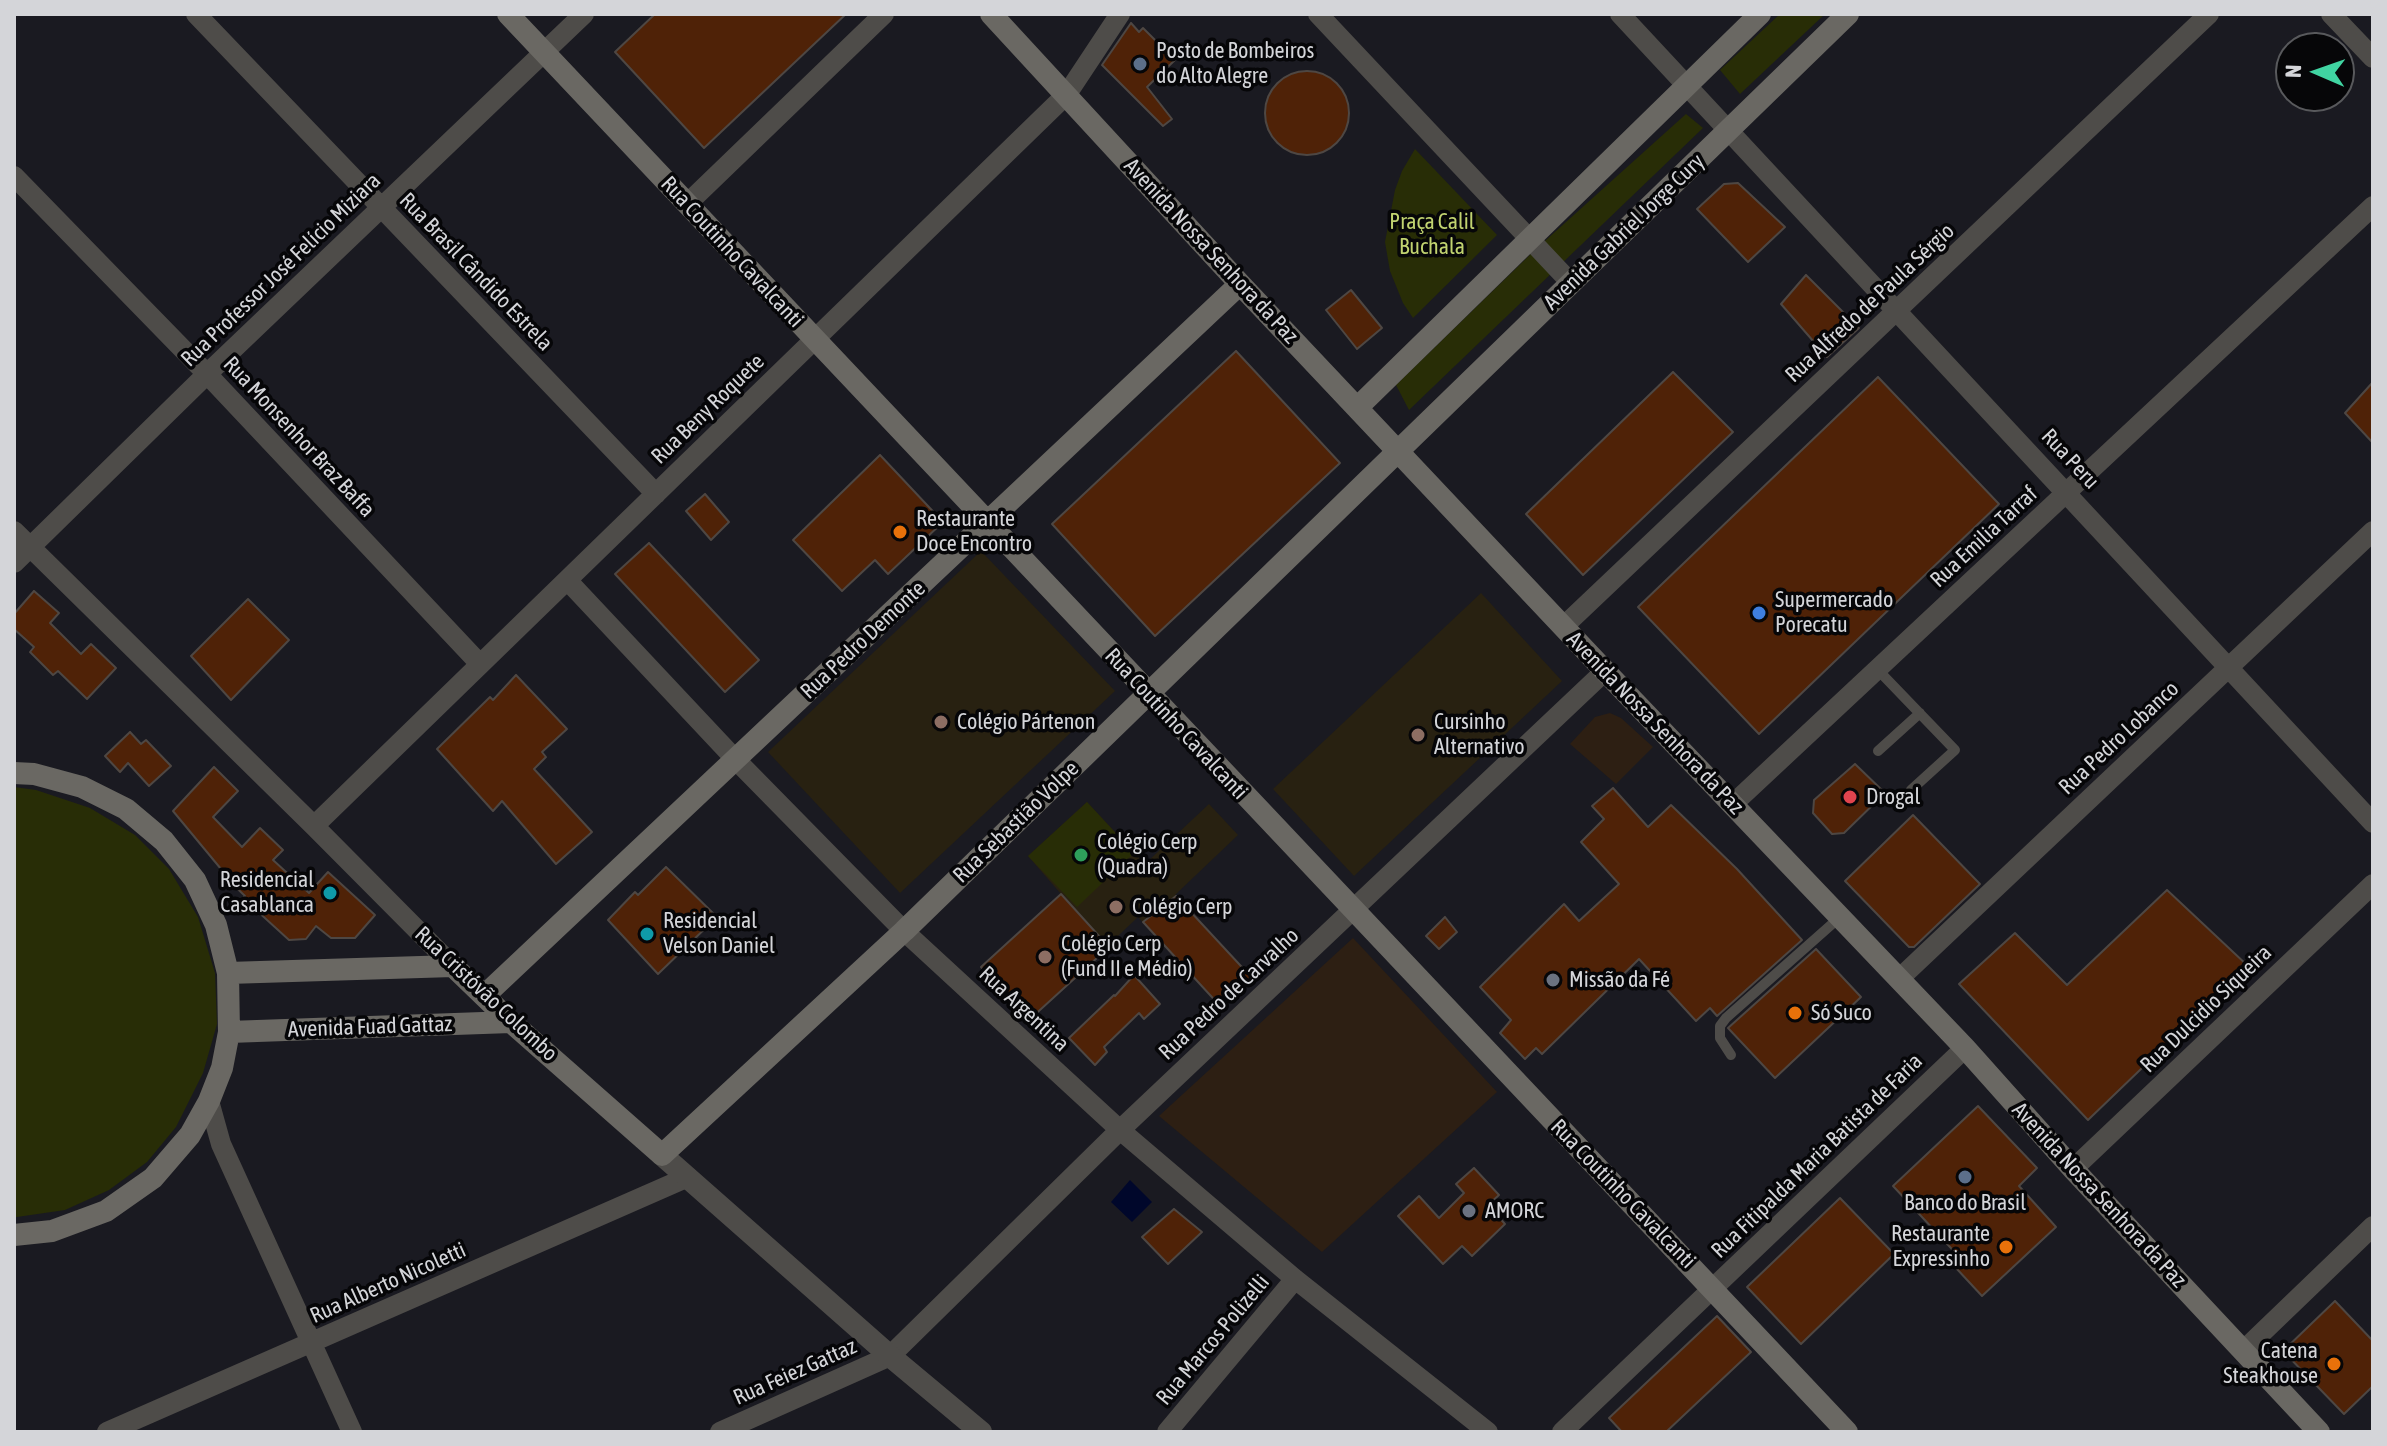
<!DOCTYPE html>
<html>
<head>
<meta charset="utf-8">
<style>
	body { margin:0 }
	#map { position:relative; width:2387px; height:1446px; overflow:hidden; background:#1a1a21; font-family:"Asap Condensed",sans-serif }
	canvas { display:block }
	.frame { position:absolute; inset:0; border:16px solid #d4d5d9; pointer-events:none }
	.north { position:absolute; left:2275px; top:32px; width:80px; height:80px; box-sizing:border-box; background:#060608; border:2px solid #58595c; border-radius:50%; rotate:272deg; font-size:22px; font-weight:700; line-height:32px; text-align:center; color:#d4d5d9 }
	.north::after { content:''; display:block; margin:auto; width:28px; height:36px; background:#40d4a2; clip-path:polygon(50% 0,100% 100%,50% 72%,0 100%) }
</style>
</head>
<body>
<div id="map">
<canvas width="2387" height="1446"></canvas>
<div class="frame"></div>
<div class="north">N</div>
</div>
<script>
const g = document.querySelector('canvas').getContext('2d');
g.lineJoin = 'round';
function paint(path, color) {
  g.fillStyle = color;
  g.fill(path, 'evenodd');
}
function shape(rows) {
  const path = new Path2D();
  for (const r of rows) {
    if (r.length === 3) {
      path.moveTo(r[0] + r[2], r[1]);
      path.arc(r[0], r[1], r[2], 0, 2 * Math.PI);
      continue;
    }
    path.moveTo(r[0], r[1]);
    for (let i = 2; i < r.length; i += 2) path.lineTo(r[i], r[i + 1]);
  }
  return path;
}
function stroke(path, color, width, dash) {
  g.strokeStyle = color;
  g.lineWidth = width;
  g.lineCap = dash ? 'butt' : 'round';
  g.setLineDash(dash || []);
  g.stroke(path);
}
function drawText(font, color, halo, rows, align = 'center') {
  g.font = font + ' "Asap Condensed",sans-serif';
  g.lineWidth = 7;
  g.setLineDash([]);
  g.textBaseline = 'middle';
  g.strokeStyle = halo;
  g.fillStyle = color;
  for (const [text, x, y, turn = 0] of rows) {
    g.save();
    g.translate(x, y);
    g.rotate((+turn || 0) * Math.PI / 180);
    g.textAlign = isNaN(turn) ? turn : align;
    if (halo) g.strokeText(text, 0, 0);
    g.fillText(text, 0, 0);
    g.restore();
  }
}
paint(shape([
	[1610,713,1621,718,1653,747,1616,784,1570,744,1595,717],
	[1353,938,1497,1092,1322,1252,1159,1116]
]), '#2d1f13');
paint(shape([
	[981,551,1115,691,900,893,768,752],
	[1481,593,1562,681,1354,876,1273,789],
	[1087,802,1145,864,1209,804,1238,835,1175,895,1252,978,1221,1007,1138,917,1029,1020,981,967,1061,894,1028,856]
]), '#282111');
paint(shape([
	[1780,14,1825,14,1740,94,1720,70],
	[1686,114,1703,128,1409,410,1396,385,1536,249],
	[1415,149,1497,235,1413,318,1403,303,1390,271,1385,242,1395,190,1402,171],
	[14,787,36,790,90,808,135,835,169,869,198,917,215,973,217,1024,203,1073,176,1127,147,1162,109,1190,65,1210,17,1217,14,1217],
	[1087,802,1134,853,1077,907,1028,856]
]), '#282d06');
paint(shape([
	[1130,1180,1152,1202,1132,1222,1111,1202]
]), '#00072b');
const building = shape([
	[655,14,846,14,704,148,615,52,655,14],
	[1131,23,1139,32,1143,28,1175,60,1147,87,1172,119,1163,126,1102,65,1131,23],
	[1307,113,42],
	[1738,183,1785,227,1748,262,1697,209,1724,184,1738,183],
	[1806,275,1859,328,1827,357,1781,304,1806,275],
	[1351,290,1382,328,1357,349,1326,310,1351,290],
	[1236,351,1340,463,1155,636,1052,524,1236,351],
	[1673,372,1733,432,1583,575,1526,514,1673,372],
	[1878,377,1999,504,1759,734,1638,607,1878,377],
	[2373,382,2373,443,2345,413,2373,382],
	[880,455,943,522,888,574,875,560,842,591,793,540,880,455],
	[705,494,729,522,711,540,686,511,705,494],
	[649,543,759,660,725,692,615,574,649,543],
	[34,591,59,613,50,623,81,654,91,644,116,668,87,699,58,671,53,675,30,652,34,647,14,629,14,614,34,591],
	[248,599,289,640,231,700,191,656,248,599],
	[516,675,567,729,542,752,546,757,534,769,592,832,556,864,502,801,493,811,437,749,490,697,493,700,516,675],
	[130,732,141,744,146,740,171,766,149,786,128,763,120,772,105,756,130,732],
	[1855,764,1885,793,1844,833,1832,834,1813,813,1814,800,1855,764],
	[214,767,238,791,213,817,242,847,260,828,283,850,273,860,309,893,328,872,375,915,355,938,331,938,316,926,306,939,289,940,243,898,245,896,219,871,221,869,173,811,214,767],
	[1613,788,1648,827,1671,805,1737,869,1802,940,1717,1016,1710,1008,1696,1021,1639,959,1542,1054,1536,1048,1525,1059,1500,1033,1511,1020,1480,987,1564,904,1579,921,1619,884,1581,842,1604,819,1592,806,1613,788],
	[1913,815,1980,884,1914,947,1909,947,1845,881,1913,815],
	[666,867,717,917,658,974,608,920,635,892,638,895,666,867],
	[2167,890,2248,966,2088,1120,1959,984,2015,933,2067,985,2167,890],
	[1061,894,1109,947,1029,1020,981,967,1061,894],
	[1176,896,1252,978,1221,1007,1143,922,1176,896],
	[1445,917,1457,932,1439,949,1426,936,1445,917],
	[1816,949,1861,997,1775,1078,1728,1028,1816,949],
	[1134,975,1160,1004,1144,1019,1139,1013,1104,1047,1107,1052,1095,1065,1069,1038,1114,995,1115,996,1134,975],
	[1978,1106,2037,1168,2019,1186,2056,1227,1982,1296,1956,1268,1963,1261,1893,1186,1978,1106],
	[1474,1168,1499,1195,1488,1205,1505,1224,1472,1256,1462,1246,1443,1264,1398,1216,1419,1196,1439,1218,1464,1193,1456,1184,1474,1168],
	[1840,1198,1894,1254,1801,1344,1747,1287,1840,1198],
	[1174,1209,1202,1232,1168,1264,1142,1237,1174,1209],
	[2335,1301,2373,1341,2373,1386,2344,1414,2283,1351,2335,1301],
	[1717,1316,1751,1352,1666,1432,1622,1432,1609,1418,1717,1316]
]);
paint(building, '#4f2207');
stroke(building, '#4e4743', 2);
stroke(shape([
	[1877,669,1955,750,1911,790],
	[1878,751,1920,713],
	[1731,1055,1720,1038,1720,1026,1726,1018,1840,917]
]), '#4e4c49', 10);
stroke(shape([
	[196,14,656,494],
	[1318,14,1571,283],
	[1620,14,2373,823],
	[2331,14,2373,58],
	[14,176,207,374,480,664],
	[687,204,884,14],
	[14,531,314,826,453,966],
	[14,563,207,374,584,14],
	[567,580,736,760,904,931,1120,1130,1295,1279,1488,1432],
	[1564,626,2209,14],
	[1733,804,2373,206],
	[314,826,1067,94,1120,14],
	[1899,979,2373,531],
	[209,1101,221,1144,352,1432],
	[2073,1169,2373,884],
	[2244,1350,2373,1226],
	[107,1432,688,1177],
	[720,1432,890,1356,1120,1130,1605,671],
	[1167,1432,1295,1279],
	[1562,1432,1965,1048]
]), '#4e4c49', 20);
stroke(shape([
	[662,1155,890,1356,981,1432]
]), '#4e4c49', 22);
stroke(shape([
	[508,14,1847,1432],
	[991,14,1240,284,1605,671,1965,1048,2073,1169,2319,1432],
	[1358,407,1760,14],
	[14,773,34,774,82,787,126,809,164,841,195,880,216,925,228,973,229,1032,222,1068,209,1101,190,1135,153,1178,106,1211,52,1231,14,1235],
	[228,973,453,966,511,1022,662,1155,904,931,1848,14],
	[484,996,1240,284],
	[229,1032,511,1022]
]), '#6a6863', 22);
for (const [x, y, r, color] of [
	[1140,64,8,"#5c6f8a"],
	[900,532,8,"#e8710a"],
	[1759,613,8,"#3f7fe0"],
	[941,722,8,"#8d6e63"],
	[1418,735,8,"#8d6e63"],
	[1850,797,8,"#e0444e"],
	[1081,855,8,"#2e9e5b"],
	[330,893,8,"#0f9aa8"],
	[1116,907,8,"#8d6e63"],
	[647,934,8,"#0f9aa8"],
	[1045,957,8,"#8d6e63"],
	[1553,980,8,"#6b7280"],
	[1795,1013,8,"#e8710a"],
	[1965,1177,8,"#5c6f8a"],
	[1469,1211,8,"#6b7280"],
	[2006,1247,8,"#e8710a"],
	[2334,1364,8,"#e8710a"]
]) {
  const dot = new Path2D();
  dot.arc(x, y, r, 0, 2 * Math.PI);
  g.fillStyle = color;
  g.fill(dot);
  stroke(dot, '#060608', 3);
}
drawText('22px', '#d4d5d9', '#060608', [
	["Posto de Bombeiros",1156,51],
	["do Alto Alegre",1156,76],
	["Restaurante",916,519],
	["Doce Encontro",916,544],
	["Supermercado",1775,600],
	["Porecatu",1775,625],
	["Colégio Pártenon",957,722],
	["Cursinho",1434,722],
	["Alternativo",1434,747],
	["Drogal",1866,797],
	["Colégio Cerp",1097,842],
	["(Quadra)",1097,867],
	["Residencial",314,880,"right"],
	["Casablanca",314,905,"right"],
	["Colégio Cerp",1132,907],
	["Residencial",663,921],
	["Velson Daniel",663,946],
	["Colégio Cerp",1061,944],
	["(Fund II e Médio)",1061,969],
	["Missão da Fé",1569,980],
	["Só Suco",1811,1013],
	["Banco do Brasil",1965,1203,"center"],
	["AMORC",1485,1211],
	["Restaurante",1990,1234,"right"],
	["Expressinho",1990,1259,"right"],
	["Catena",2318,1351,"right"],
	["Steakhouse",2318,1376,"right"]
], 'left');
drawText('22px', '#c1d370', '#060608', [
	["Praça Calil",1432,222],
	["Buchala",1432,247]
]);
drawText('22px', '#d4d5d9', '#060608', [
	["Avenida Gabriel Jorge Cury",1624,232,-44],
	["Avenida Nossa Senhora da Paz",1211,251,47],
	["Rua Coutinho Cavalcanti",732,252,47],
	["Rua Professor José Felício Miziara",281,270,-44],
	["Rua Brasil Cândido Estrela",476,272,46],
	["Rua Alfredo de Paula Sérgio",1870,303,-43],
	["Rua Beny Roquete",708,409,-44],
	["Rua Monsenhor Braz Baffa",299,437,47],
	["Rua Peru",2070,459,47],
	["Rua Emilia Tarraf",1984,537,-43],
	["Rua Pedro Demonte",863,640,-43],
	["Avenida Nossa Senhora da Paz",1655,723,46],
	["Rua Coutinho Cavalcanti",1176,724,47],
	["Rua Pedro Lobanco",2119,738,-43],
	["Rua Sebastião Volpe",1016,822,-44],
	["Rua Cristóvão Colombo",486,994,43],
	["Rua Pedro de Carvalho",1229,994,-43],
	["Rua Argentina",1024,1009,43],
	["Rua Dulcidio Siqueira",2206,1009,-44],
	["Avenida Fuad Gattaz",370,1027,-2],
	["Rua Fitipalda Maria Batista de Faria",1817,1156,-44],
	["Rua Coutinho Cavalcanti",1623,1194,46],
	["Avenida Nossa Senhora da Paz",2099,1195,47],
	["Rua Alberto Nicoletti",388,1283,-24],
	["Rua Marcos Polizelli",1213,1340,-50],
	["Rua Feiez Gattaz",795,1372,-24]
]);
</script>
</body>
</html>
